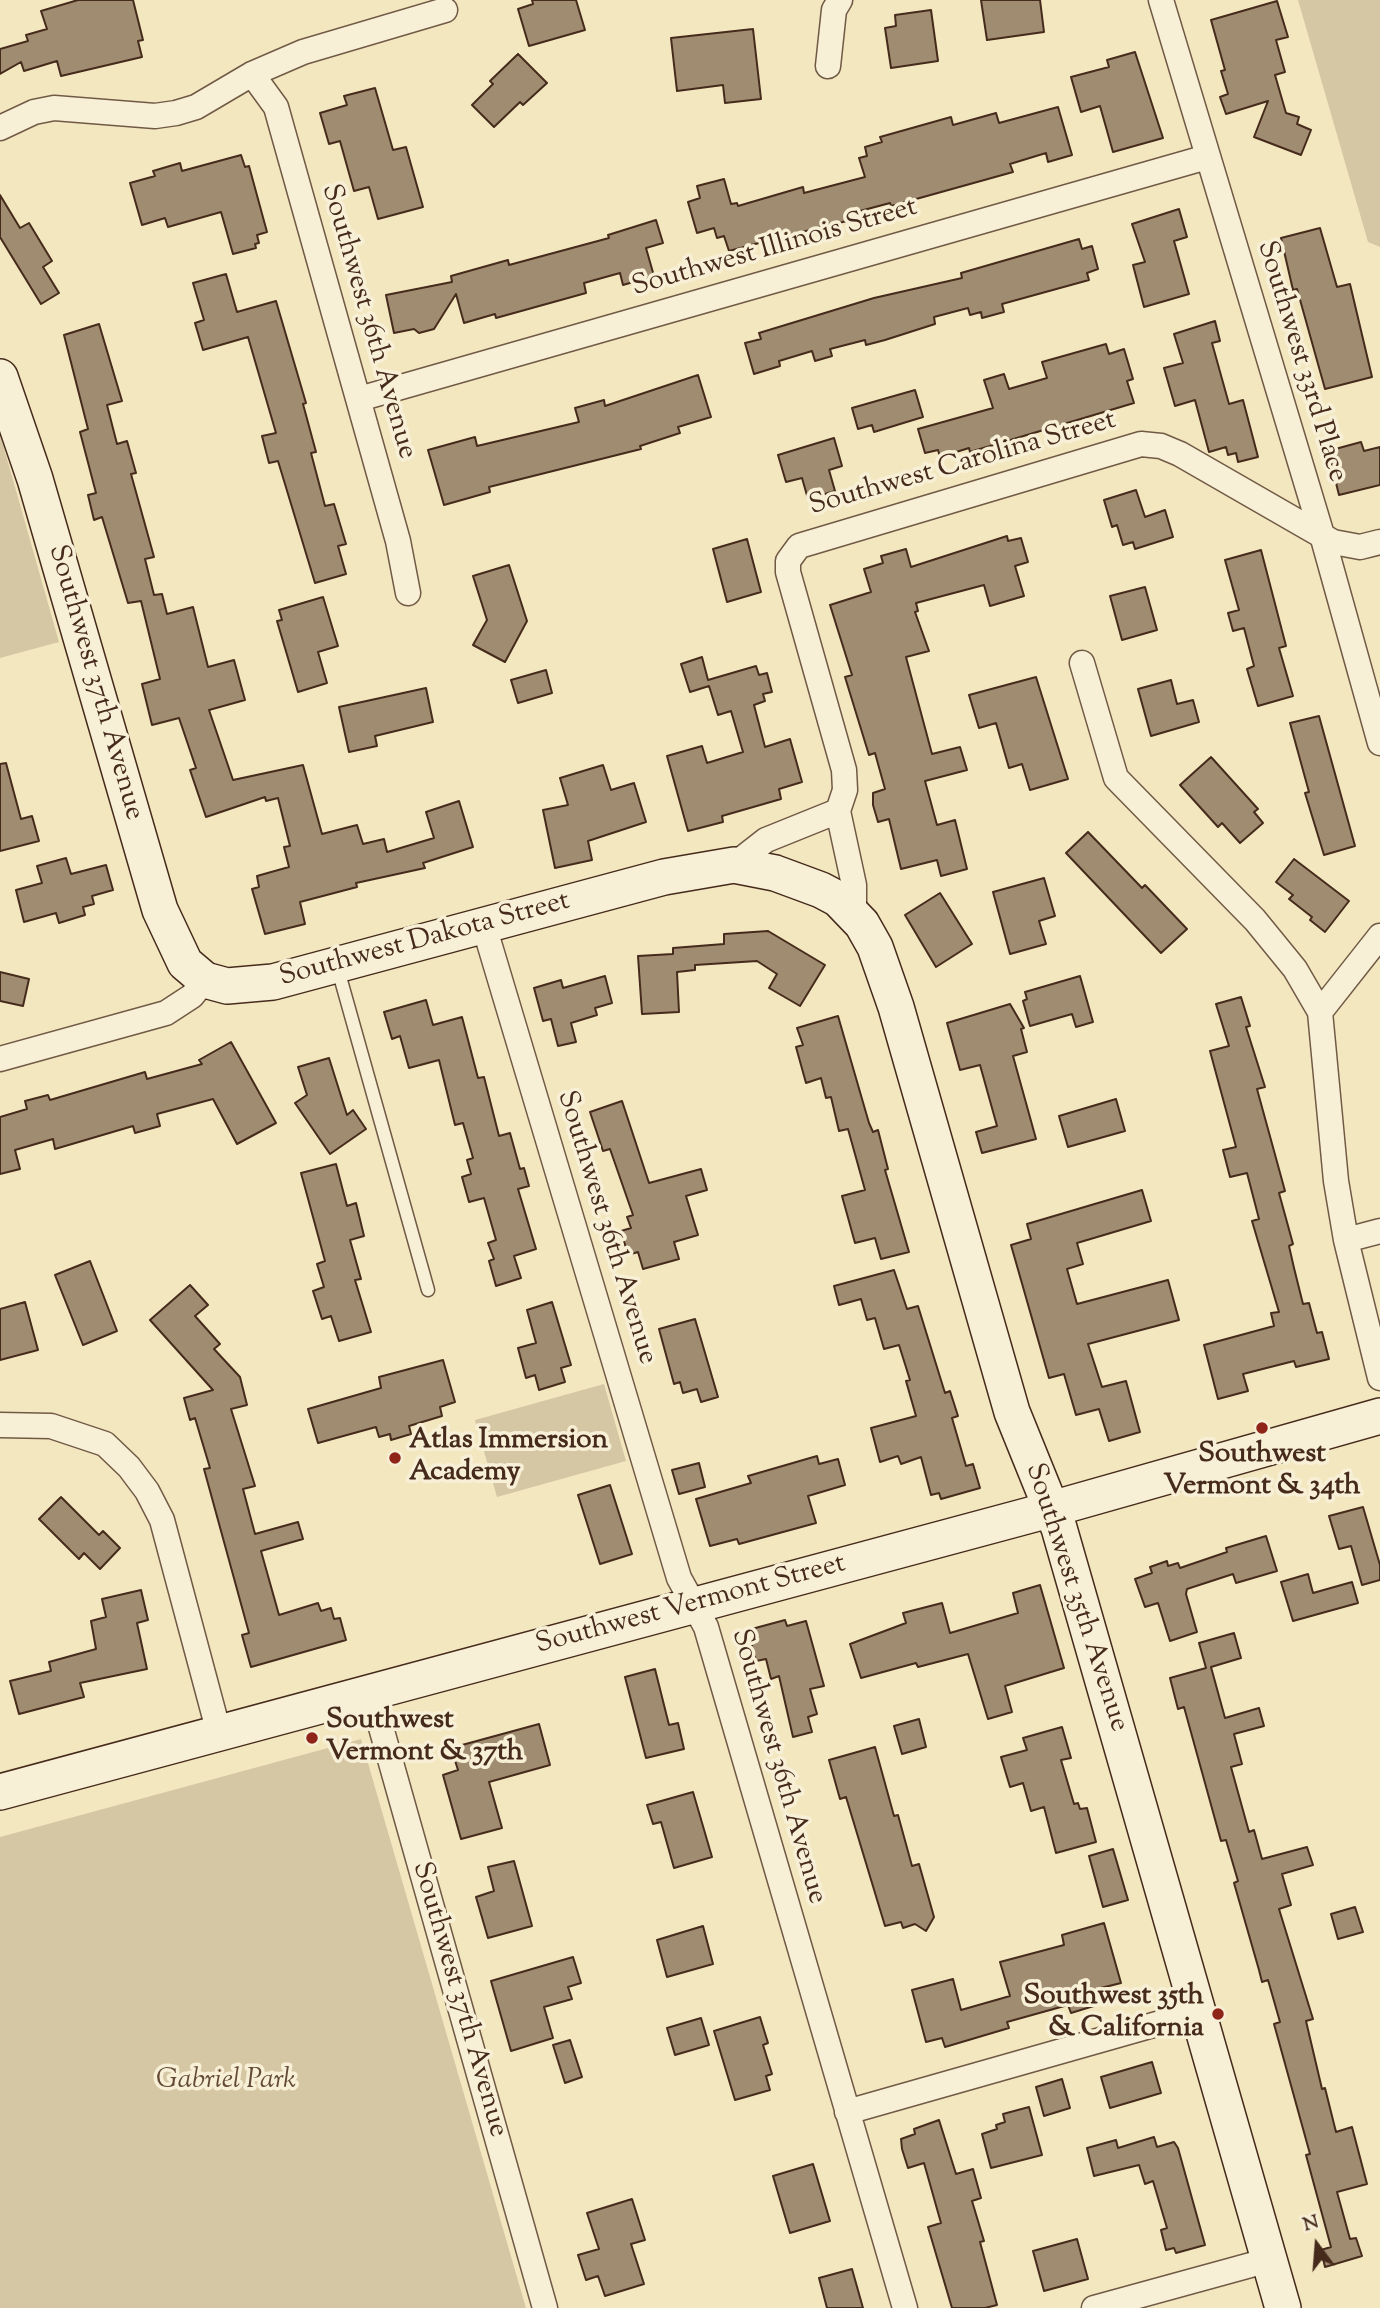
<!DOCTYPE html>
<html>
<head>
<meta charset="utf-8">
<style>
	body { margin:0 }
	#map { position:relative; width:1380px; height:2308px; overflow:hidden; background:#f3e7c0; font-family:"Sorts Mill Goudy",serif }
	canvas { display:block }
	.north { position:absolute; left:1282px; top:2210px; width:70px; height:70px; -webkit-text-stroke:5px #f7efd6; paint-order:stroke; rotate:344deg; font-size:19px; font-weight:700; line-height:28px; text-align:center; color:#462b1c }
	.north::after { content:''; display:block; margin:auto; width:24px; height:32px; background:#462b1c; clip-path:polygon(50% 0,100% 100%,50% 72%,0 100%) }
</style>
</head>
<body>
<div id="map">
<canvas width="1380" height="2308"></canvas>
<div class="north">N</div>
</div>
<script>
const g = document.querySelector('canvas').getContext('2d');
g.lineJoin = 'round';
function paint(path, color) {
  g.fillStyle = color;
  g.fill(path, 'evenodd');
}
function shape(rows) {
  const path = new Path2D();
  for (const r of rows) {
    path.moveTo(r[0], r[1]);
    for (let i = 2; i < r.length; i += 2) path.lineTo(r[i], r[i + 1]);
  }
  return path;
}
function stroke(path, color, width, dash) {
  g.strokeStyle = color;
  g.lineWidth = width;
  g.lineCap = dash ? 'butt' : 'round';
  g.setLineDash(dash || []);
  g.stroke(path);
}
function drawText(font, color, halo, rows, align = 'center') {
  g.font = font + ' "Sorts Mill Goudy",serif';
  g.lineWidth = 7;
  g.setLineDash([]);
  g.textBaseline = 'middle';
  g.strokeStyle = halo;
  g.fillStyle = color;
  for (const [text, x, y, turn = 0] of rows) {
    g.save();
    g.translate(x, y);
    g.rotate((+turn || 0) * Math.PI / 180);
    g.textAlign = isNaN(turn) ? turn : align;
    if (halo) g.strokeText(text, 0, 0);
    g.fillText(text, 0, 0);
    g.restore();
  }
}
paint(shape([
	[1298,0,1380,0,1380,247,1368,242],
	[0,434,59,642,0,658],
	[604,1384,626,1461,497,1497,475,1420],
	[361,1739,526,2308,0,2308,0,1837]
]), '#d6c7a4');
const building = shape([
	[78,0,133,0,143,40,138,41,142,57,61,76,57,61,24,71,21,62,0,74,0,49,28,41,26,35,47,29,41,11,78,0],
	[532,0,576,0,585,30,529,46,518,9,533,4,532,0],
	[981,0,1040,0,1044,32,987,40,981,0],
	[1277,1,1288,37,1276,40,1285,72,1275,75,1286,113,1299,117,1297,124,1311,130,1301,155,1254,137,1268,101,1226,114,1220,97,1228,94,1221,71,1225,70,1211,20,1277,1],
	[931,10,938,61,891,68,885,28,896,26,895,15,931,10],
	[753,29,761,99,725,103,723,85,677,91,671,38,753,29],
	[1135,52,1163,138,1113,152,1100,106,1081,112,1071,77,1109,67,1107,60,1135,52],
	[518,54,547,83,523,105,520,102,494,127,472,105,493,84,490,81,518,54],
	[375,88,393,150,406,147,423,207,378,219,369,187,354,191,340,141,329,144,320,113,347,105,344,96,375,88],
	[1058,107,1072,155,1048,162,1046,153,1010,164,1013,172,891,206,890,203,845,215,847,221,802,232,803,237,780,244,778,238,729,251,724,236,717,238,714,228,697,233,688,202,700,198,697,186,724,179,731,204,737,203,738,206,803,187,804,193,865,177,859,158,867,156,865,147,882,142,880,137,951,117,953,125,996,113,999,123,1058,107],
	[241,155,245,167,249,166,267,232,257,235,259,243,255,244,256,248,233,254,221,212,168,227,165,218,142,225,130,183,155,176,153,171,180,163,182,171,241,155],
	[0,195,20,228,29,223,52,261,43,267,59,293,41,304,0,237,0,195],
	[1179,209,1187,237,1174,241,1189,294,1144,307,1133,265,1145,262,1132,224,1179,209],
	[656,220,663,243,646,248,654,276,623,285,620,273,584,283,586,293,496,318,495,314,464,323,456,294,434,329,419,333,414,329,394,333,386,295,452,282,451,276,508,260,509,265,609,238,608,235,656,220],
	[1320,228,1337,287,1350,284,1372,377,1325,389,1297,289,1293,290,1281,238,1320,228],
	[1079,239,1082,249,1092,246,1098,269,1087,273,1089,280,1002,304,1004,312,982,318,981,312,970,315,968,308,934,317,935,324,885,340,866,345,865,340,830,349,832,356,815,361,812,351,779,361,780,366,754,374,745,343,761,339,759,333,874,298,962,278,961,273,1079,239],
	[226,274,237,312,276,301,306,403,303,404,316,452,311,453,325,506,334,504,346,544,338,546,346,574,315,583,278,461,269,463,262,436,276,433,248,337,203,350,195,323,204,320,193,283,226,274],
	[1215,321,1220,341,1212,343,1229,404,1243,400,1258,457,1238,462,1236,453,1228,455,1226,447,1209,452,1195,400,1175,406,1164,368,1183,363,1174,334,1215,321],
	[99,324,122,401,107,405,117,444,127,441,136,473,131,474,154,557,145,559,154,595,162,594,167,614,193,607,208,667,234,660,245,700,209,710,233,780,303,765,322,834,357,825,363,844,384,839,387,852,434,838,426,812,459,801,473,847,423,863,425,868,356,883,357,887,300,902,305,924,265,934,252,889,259,887,257,876,289,867,284,847,290,846,278,798,266,801,265,797,206,817,190,770,196,768,179,718,152,725,142,684,160,679,141,601,128,603,102,517,94,520,88,495,96,493,80,432,88,429,64,335,99,324],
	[1106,344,1109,354,1124,349,1133,379,1127,381,1134,403,970,452,969,448,940,457,938,450,925,453,918,429,993,408,984,380,1004,374,1009,389,1047,378,1042,362,1106,344],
	[698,375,711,417,678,427,680,433,640,446,641,449,489,487,490,492,444,505,428,450,475,437,477,446,579,422,575,408,604,400,605,406,698,375],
	[915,390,923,417,874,432,872,425,858,429,852,408,915,390],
	[834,438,842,466,829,470,835,491,808,499,802,478,786,482,778,455,834,438],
	[1361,442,1364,451,1380,447,1380,485,1339,495,1328,451,1361,442],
	[1136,490,1145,517,1165,510,1173,537,1135,549,1133,542,1123,545,1117,525,1112,527,1104,500,1136,490],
	[1007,536,1008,541,1021,538,1028,562,1015,566,1024,596,990,606,984,585,916,603,918,611,915,612,929,651,906,657,932,754,960,747,967,770,925,781,937,825,955,820,967,869,941,876,937,860,901,869,889,819,878,822,873,805,873,793,885,789,875,753,869,755,845,677,852,675,830,605,871,592,864,569,883,563,881,556,906,549,911,567,1007,536],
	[747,539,761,592,727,602,713,549,747,539],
	[1261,550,1286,646,1279,648,1293,696,1258,706,1247,669,1254,666,1244,628,1233,631,1228,613,1239,610,1225,560,1261,550],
	[509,565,527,621,505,662,473,645,487,620,473,576,509,565],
	[1145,587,1157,630,1122,640,1110,596,1145,587],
	[323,597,338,646,318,652,327,683,298,692,277,621,282,620,279,610,323,597],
	[702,657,708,680,756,666,759,675,767,673,772,692,763,694,765,701,754,705,765,747,790,739,802,782,779,789,781,799,722,816,723,822,688,831,667,756,702,746,707,763,743,752,731,711,718,715,709,686,690,692,681,664,702,657],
	[546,670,552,693,518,703,511,680,546,670],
	[1036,677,1068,779,1030,790,1022,764,1009,768,996,723,979,728,969,695,1036,677],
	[1171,680,1177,704,1193,700,1199,722,1151,736,1138,689,1171,680],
	[426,688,433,722,375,736,377,746,349,752,339,707,426,688],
	[1319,716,1355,846,1324,855,1305,793,1309,792,1290,723,1319,716],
	[1211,757,1258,809,1254,812,1263,823,1240,843,1222,823,1218,827,1180,785,1211,757],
	[6,763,21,819,32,816,39,841,0,851,0,764,6,763],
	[603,765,611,790,634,783,646,822,588,841,592,860,555,868,543,810,568,805,560,778,603,765],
	[1088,832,1142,888,1145,885,1187,929,1161,953,1066,853,1088,832],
	[66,858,71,874,106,865,113,890,92,896,94,904,83,907,85,915,59,923,56,913,24,922,16,890,42,883,37,866,66,858],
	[1294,859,1349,901,1325,932,1310,920,1312,917,1289,899,1293,895,1276,882,1294,859],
	[1044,878,1055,916,1039,921,1046,944,1010,954,993,892,1044,878],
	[940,893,972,944,936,967,905,915,940,893],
	[768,931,825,965,800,1006,769,988,777,974,757,961,695,965,695,970,677,972,679,1012,642,1014,638,956,673,954,673,948,724,944,724,934,768,931],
	[0,972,29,979,23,1006,0,1001,0,972],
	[605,976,612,1003,595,1008,597,1015,571,1023,576,1042,558,1046,551,1019,543,1021,534,988,561,980,563,988,605,976],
	[1080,976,1093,1022,1076,1027,1072,1014,1030,1026,1023,1001,1027,999,1025,992,1080,976],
	[1241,997,1250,1026,1246,1027,1265,1087,1257,1089,1285,1191,1279,1193,1293,1244,1289,1246,1294,1268,1303,1304,1309,1303,1317,1333,1322,1332,1329,1359,1296,1367,1294,1361,1243,1374,1248,1391,1218,1399,1204,1345,1274,1326,1271,1313,1279,1312,1252,1221,1259,1219,1247,1173,1230,1177,1223,1150,1236,1147,1210,1051,1229,1046,1216,1004,1241,997],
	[426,1000,433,1025,462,1017,478,1078,484,1077,499,1136,510,1133,520,1169,524,1168,529,1186,518,1189,536,1249,514,1256,521,1278,496,1286,489,1261,494,1259,488,1243,496,1240,484,1198,469,1202,462,1177,471,1174,467,1160,473,1158,463,1123,455,1125,439,1060,409,1068,400,1036,392,1039,384,1012,426,1000],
	[1010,1004,1024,1028,1021,1029,1027,1052,1013,1056,1036,1139,982,1153,976,1132,997,1126,980,1065,960,1070,947,1023,1010,1004],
	[838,1016,869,1123,873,1132,878,1130,888,1169,885,1170,909,1252,881,1259,875,1238,855,1243,842,1196,865,1190,848,1129,839,1131,831,1097,826,1098,821,1078,806,1083,796,1047,803,1045,797,1028,838,1016],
	[231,1042,276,1123,237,1144,213,1099,157,1114,160,1126,135,1133,133,1126,55,1149,53,1139,15,1150,20,1169,0,1174,0,1117,27,1109,25,1101,48,1095,50,1100,145,1072,147,1079,202,1064,199,1060,231,1042],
	[329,1058,347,1115,353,1110,366,1129,330,1154,295,1103,307,1095,298,1067,329,1058],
	[1116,1099,1125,1131,1068,1147,1059,1116,1116,1099],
	[622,1101,649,1183,701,1169,707,1190,686,1196,698,1235,674,1242,679,1259,643,1269,638,1252,628,1255,621,1231,631,1228,627,1217,633,1215,610,1149,603,1151,590,1112,622,1101],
	[336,1164,347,1206,356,1203,364,1236,350,1240,361,1279,355,1280,371,1332,339,1341,331,1316,322,1319,313,1291,324,1287,317,1264,325,1261,301,1173,336,1164],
	[1142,1190,1151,1221,1077,1243,1083,1264,1067,1269,1077,1304,1168,1280,1179,1320,1088,1344,1102,1387,1126,1381,1140,1432,1109,1441,1099,1409,1076,1415,1064,1374,1049,1378,1011,1245,1031,1239,1027,1224,1142,1190],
	[90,1261,117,1331,83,1345,55,1275,90,1261],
	[894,1270,907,1309,918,1306,945,1393,950,1391,958,1416,952,1418,966,1466,973,1464,980,1488,941,1499,939,1493,931,1495,921,1457,901,1464,898,1456,880,1462,871,1428,916,1416,906,1381,910,1380,899,1345,884,1349,875,1318,867,1320,861,1299,839,1305,834,1286,894,1270],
	[190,1285,208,1305,195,1316,220,1344,214,1349,240,1377,247,1405,231,1409,255,1486,243,1489,255,1534,298,1522,303,1539,261,1551,279,1615,318,1603,321,1611,331,1608,334,1619,340,1618,346,1640,251,1667,242,1635,249,1633,204,1469,210,1468,195,1418,190,1420,184,1398,213,1390,150,1320,190,1285],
	[25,1302,38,1350,0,1360,0,1309,25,1302],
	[552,1302,571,1365,561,1368,565,1382,539,1390,535,1375,526,1378,518,1348,536,1343,527,1310,552,1302],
	[695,1319,718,1397,701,1402,697,1389,683,1393,680,1382,674,1384,659,1329,695,1319],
	[443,1360,455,1402,440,1407,442,1416,409,1426,411,1434,391,1440,390,1434,379,1437,376,1427,318,1443,308,1409,381,1388,379,1377,443,1360],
	[817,1456,819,1464,838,1459,845,1485,808,1496,816,1523,739,1544,737,1539,710,1546,696,1499,751,1483,748,1476,817,1456],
	[699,1463,705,1487,679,1494,672,1470,699,1463],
	[610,1485,632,1554,600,1564,578,1495,610,1485],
	[61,1497,99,1535,103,1531,120,1548,100,1569,84,1553,79,1559,39,1519,61,1497],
	[1363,1507,1380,1565,1380,1580,1362,1585,1351,1546,1339,1549,1329,1516,1363,1507],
	[1266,1536,1277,1571,1236,1583,1233,1574,1187,1589,1186,1594,1197,1632,1170,1641,1158,1603,1145,1607,1135,1579,1152,1573,1150,1567,1167,1561,1168,1566,1178,1563,1180,1568,1227,1552,1226,1548,1266,1536],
	[1308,1574,1313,1593,1352,1582,1358,1603,1293,1621,1281,1582,1308,1574],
	[1040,1585,1064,1668,1005,1686,1012,1712,988,1719,968,1654,918,1667,916,1663,861,1678,850,1644,906,1623,903,1613,942,1603,950,1633,1018,1613,1013,1593,1040,1585],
	[141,1590,148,1620,137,1623,147,1669,80,1683,84,1697,19,1714,10,1681,51,1671,49,1662,96,1649,91,1621,106,1617,102,1599,141,1590],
	[785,1620,787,1626,806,1621,824,1686,810,1689,817,1714,808,1717,812,1732,793,1737,779,1676,771,1679,766,1659,756,1661,748,1630,785,1620],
	[1234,1633,1241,1658,1211,1667,1225,1718,1259,1708,1264,1726,1234,1734,1242,1764,1231,1767,1249,1832,1254,1830,1262,1859,1307,1847,1313,1865,1282,1874,1291,1905,1279,1909,1313,2019,1306,2021,1322,2089,1325,2088,1336,2132,1352,2127,1367,2184,1337,2192,1350,2239,1356,2238,1362,2256,1325,2267,1321,2250,1331,2247,1306,2155,1310,2154,1274,2024,1280,2022,1268,1980,1262,1982,1259,1970,1234,1883,1238,1881,1226,1840,1221,1841,1184,1707,1178,1709,1170,1678,1206,1668,1199,1643,1234,1633],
	[655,1669,669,1725,678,1723,684,1749,646,1758,625,1677,655,1669],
	[919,1719,926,1747,902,1754,894,1726,919,1719],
	[539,1724,550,1765,489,1782,502,1828,461,1839,443,1775,458,1770,451,1748,539,1724],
	[1062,1727,1071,1758,1061,1760,1074,1804,1078,1803,1080,1809,1087,1808,1096,1842,1056,1853,1044,1807,1031,1811,1023,1783,1010,1787,1001,1757,1027,1750,1023,1738,1062,1727],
	[875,1747,894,1816,898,1815,912,1866,919,1864,934,1917,926,1931,915,1924,903,1928,901,1922,885,1926,846,1797,840,1799,829,1760,875,1747],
	[693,1792,712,1857,674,1868,661,1822,653,1824,647,1805,693,1792],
	[1113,1849,1128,1900,1103,1907,1089,1856,1113,1849],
	[514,1861,532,1926,488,1938,476,1897,494,1891,488,1867,514,1861],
	[1355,1907,1363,1932,1338,1939,1331,1914,1355,1907],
	[1104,1923,1121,1983,1093,1990,1097,2005,1071,2013,1068,2005,1007,2022,1009,2028,945,2047,942,2038,926,2042,912,1990,953,1979,961,2010,1010,1996,1000,1962,1064,1945,1062,1935,1104,1923],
	[703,1926,713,1964,667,1977,657,1940,703,1926],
	[573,1957,581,1983,568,1987,572,1999,544,2007,553,2038,511,2051,491,1981,573,1957],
	[760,2017,768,2043,763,2045,772,2074,766,2076,770,2090,735,2100,714,2031,760,2017],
	[701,2018,709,2045,675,2055,667,2028,701,2018],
	[570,2040,582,2077,565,2083,553,2045,570,2040],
	[1152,2062,1161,2093,1110,2108,1101,2077,1152,2062],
	[1062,2079,1070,2108,1044,2116,1036,2087,1062,2079],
	[1029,2107,1042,2155,991,2168,982,2134,997,2129,996,2125,1005,2122,1003,2114,1029,2107],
	[939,2120,956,2174,973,2169,981,2198,972,2201,984,2241,980,2242,997,2305,985,2308,952,2308,928,2227,941,2223,924,2163,908,2168,902,2149,901,2139,915,2134,914,2129,939,2120],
	[1154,2137,1157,2147,1174,2142,1178,2148,1205,2245,1176,2253,1174,2248,1166,2250,1161,2230,1167,2228,1153,2181,1145,2184,1139,2165,1094,2176,1087,2148,1116,2140,1118,2148,1154,2137],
	[813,2164,830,2221,790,2233,773,2176,813,2164],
	[632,2199,645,2240,631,2244,644,2284,605,2296,598,2276,586,2280,578,2255,599,2249,587,2213,632,2199],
	[1077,2239,1088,2279,1044,2291,1033,2251,1077,2239],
	[852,2269,863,2308,827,2308,819,2278,852,2269]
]);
paint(building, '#a08d71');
stroke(building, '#462b1c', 2);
const lane = shape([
	[337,966,428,1290]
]);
const street = shape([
	[1161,0,1322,535,1380,743],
	[828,66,834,10,840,0],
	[252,74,276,107,398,541,408,593],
	[0,128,34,112,54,108,155,116,176,113,196,107,252,74,303,52,445,10],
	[359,399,1207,157],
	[1082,663,1116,778,1255,920,1295,969,1320,1012,1336,1181,1346,1240,1380,1378],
	[838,811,854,885,854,914],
	[734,865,766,840,838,811,845,790,844,770,788,572,788,561,799,546,1141,444,1161,446,1180,454,1333,542,1360,547,1380,542],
	[484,926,679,1578,706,1627,905,2308],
	[1320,1012,1380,936],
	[0,1059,166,1013,192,996,205,980],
	[1346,1240,1380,1231],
	[0,1425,51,1426,105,1444,129,1467,147,1491,162,1520,219,1733],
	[371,1692,545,2308],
	[847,2112,1199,2012],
	[1094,2308,1269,2260]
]);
const secondary = shape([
	[0,377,35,479,160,910,185,963,205,980,227,986,273,982,664,877,734,865,775,873,821,890,838,899,862,924,875,947,896,1007,1012,1412,1059,1528,1283,2308],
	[0,1792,1034,1514,1380,1416]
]);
stroke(lane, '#715a45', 15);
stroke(street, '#715a45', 27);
stroke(secondary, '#462b1c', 38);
stroke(lane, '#f7efd6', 12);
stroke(street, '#f7efd6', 24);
stroke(secondary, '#f7efd6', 35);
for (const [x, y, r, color] of [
	[1262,1428,7,"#8f2418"],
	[395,1458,7,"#8f2418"],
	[312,1738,7,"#8f2418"],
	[1218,2014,7,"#8f2418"]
]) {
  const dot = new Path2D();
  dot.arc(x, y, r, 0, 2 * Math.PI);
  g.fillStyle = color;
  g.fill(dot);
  stroke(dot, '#f7efd6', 2.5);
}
drawText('28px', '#462b1c', '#f7efd6', [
	["Southwest Illinois Street",775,249,-16],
	["Southwest 36th Avenue",367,322,74],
	["Southwest 33rd Place",1300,362,73],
	["Southwest Carolina Street",963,465,-16],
	["Southwest 37th Avenue",94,683,74],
	["Southwest Dakota Street",425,941,-15],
	["Southwest 36th Avenue",605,1228,73],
	["Southwest 35th Avenue",1075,1598,72],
	["Southwest Vermont Street",691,1606,-15],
	["Southwest 36th Avenue",777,1767,74],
	["Southwest 37th Avenue",458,2000,74]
]);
drawText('bold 28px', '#462b1c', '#f7efd6', [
	["Atlas Immersion",409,1442],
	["Academy",409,1474],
	["Southwest",1262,1456,"center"],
	["Vermont & 34th",1262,1488,"center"],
	["Southwest",326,1722],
	["Vermont & 37th",326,1754],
	["Southwest 35th",1204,1998,"right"],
	["& California",1204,2030,"right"]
], 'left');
drawText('italic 28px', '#634a37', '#f7efd6', [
	["Gabriel Park",226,2082]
]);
</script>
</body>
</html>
